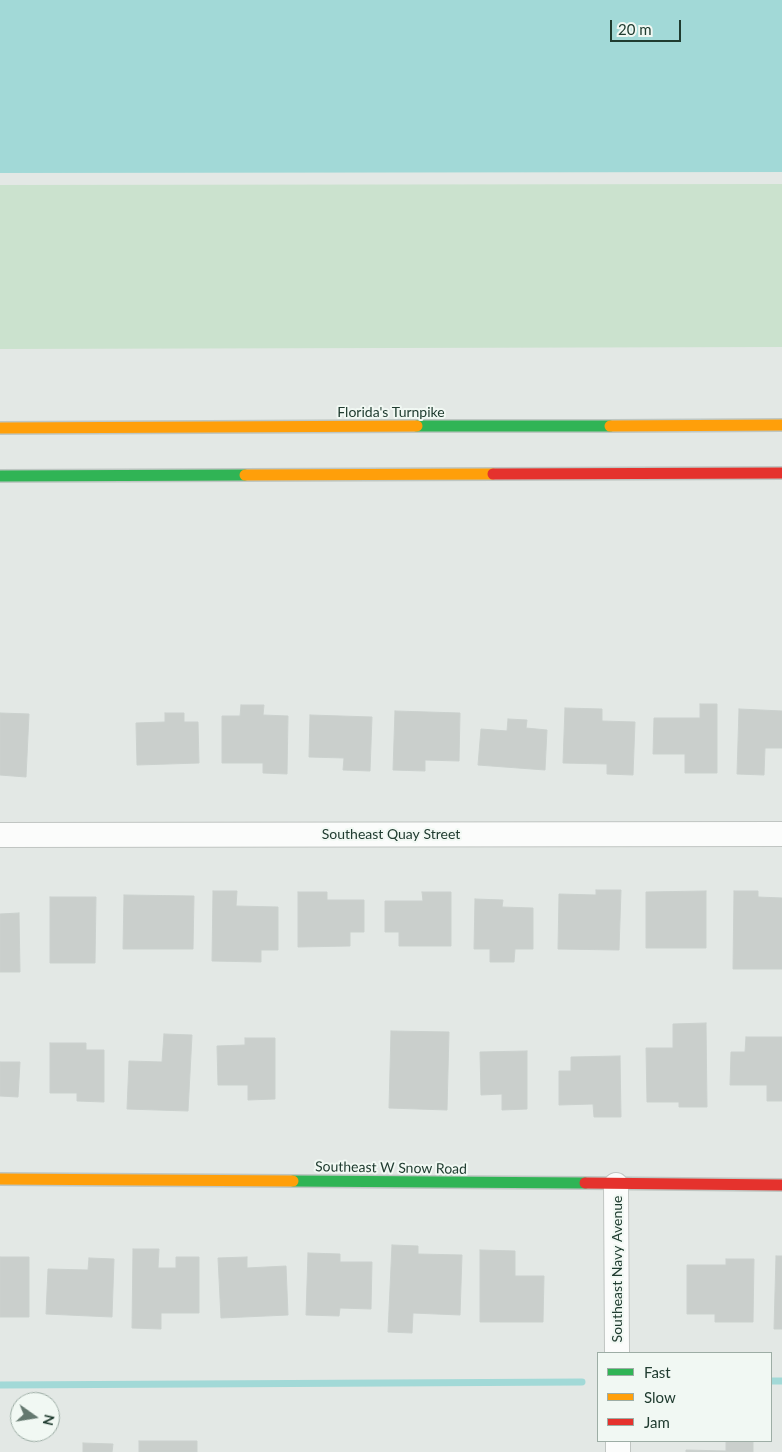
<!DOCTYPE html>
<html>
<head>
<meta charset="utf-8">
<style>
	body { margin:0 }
	#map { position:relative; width:782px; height:1452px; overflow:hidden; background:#e3e8e5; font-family:Lato,sans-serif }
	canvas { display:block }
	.legend { position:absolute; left:597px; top:1352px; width:175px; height:90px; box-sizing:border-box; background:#f1f8f3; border:1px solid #9dada5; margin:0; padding:6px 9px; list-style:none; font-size:15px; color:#203c30 }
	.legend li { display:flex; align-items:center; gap:10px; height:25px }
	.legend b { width:25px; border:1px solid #9dada5 }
	.north { position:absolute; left:10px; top:1392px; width:50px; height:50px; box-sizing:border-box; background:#f1f8f3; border:1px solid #9dada5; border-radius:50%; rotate:103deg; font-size:14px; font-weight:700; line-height:20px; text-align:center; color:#203c30 }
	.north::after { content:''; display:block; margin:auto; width:18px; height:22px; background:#64786f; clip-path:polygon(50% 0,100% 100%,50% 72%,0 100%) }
	.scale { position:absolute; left:610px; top:20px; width:71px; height:22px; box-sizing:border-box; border:2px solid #203c30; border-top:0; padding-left:6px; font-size:15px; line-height:18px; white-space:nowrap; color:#203c30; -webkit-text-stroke:4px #f1f8f3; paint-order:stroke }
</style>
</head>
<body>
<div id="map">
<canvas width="782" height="1452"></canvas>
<ul class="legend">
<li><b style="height:6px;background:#30b455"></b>Fast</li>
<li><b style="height:6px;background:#ff9f0a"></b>Slow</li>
<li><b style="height:6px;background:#e5322d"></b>Jam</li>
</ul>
<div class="north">N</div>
<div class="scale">20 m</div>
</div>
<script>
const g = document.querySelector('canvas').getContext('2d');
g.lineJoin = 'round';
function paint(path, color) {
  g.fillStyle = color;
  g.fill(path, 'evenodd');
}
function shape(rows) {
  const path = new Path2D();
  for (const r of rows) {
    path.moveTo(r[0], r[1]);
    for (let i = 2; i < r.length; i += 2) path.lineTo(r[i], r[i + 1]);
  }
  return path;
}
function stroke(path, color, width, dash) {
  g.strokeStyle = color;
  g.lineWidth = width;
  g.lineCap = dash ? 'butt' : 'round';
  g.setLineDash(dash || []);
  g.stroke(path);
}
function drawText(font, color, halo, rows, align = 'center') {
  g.font = font + ' Lato,sans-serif';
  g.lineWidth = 4;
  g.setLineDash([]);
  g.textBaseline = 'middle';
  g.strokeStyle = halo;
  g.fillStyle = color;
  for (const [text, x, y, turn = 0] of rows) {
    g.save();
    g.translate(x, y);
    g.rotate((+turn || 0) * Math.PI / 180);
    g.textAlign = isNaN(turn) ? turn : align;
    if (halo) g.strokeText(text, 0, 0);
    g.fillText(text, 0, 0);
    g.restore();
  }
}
paint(shape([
	[782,184,782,347,0,349,0,185]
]), '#cbe2ce');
paint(shape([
	[0,0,782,0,782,172,0,173]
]), '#a2d9d7');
stroke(shape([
	[771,1381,782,1381],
	[0,1385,582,1382]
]), '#a2d9d7', 7);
const building = shape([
	[700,704,717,704,717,773,685,773,685,754,653,754,654,718,700,718,700,704],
	[241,705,264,705,263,715,288,716,287,774,263,773,263,763,222,763,222,716,240,716,241,705],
	[565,708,602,709,602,721,635,722,633,775,607,774,607,764,563,763,565,708],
	[739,709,782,711,782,748,765,748,764,775,737,774,739,709],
	[395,711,460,713,459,761,425,760,425,771,393,770,395,711],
	[0,713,29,714,26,777,0,775,0,713],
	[165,713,184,713,184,722,198,722,199,763,137,765,136,723,165,722,165,713],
	[310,715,372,717,370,771,343,770,344,758,309,757,310,715],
	[508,719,527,720,526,728,547,730,545,770,478,765,481,729,507,731,508,719],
	[596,890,621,890,619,950,558,949,559,894,596,895,596,890],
	[213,891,237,891,236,906,278,907,278,950,261,950,261,962,212,961,213,891],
	[706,891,706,948,646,948,646,892,706,891],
	[734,891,758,891,758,897,782,898,782,969,733,969,734,891],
	[298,892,327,892,327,900,364,900,364,932,350,932,350,946,298,947,298,892],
	[422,892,451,892,451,946,399,946,399,932,385,932,385,901,423,901,422,892],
	[124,895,194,896,193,949,123,949,124,895],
	[50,897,96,897,95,963,50,963,50,897],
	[475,899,503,900,502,907,533,908,533,949,515,949,514,962,490,962,490,949,474,949,475,899],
	[19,913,20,972,0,972,0,914,19,913],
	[706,1023,707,1107,679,1107,679,1102,647,1102,646,1048,673,1048,673,1024,706,1023],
	[391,1031,449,1032,447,1110,389,1108,391,1031],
	[164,1034,192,1035,188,1111,127,1109,129,1061,162,1062,164,1034],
	[746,1037,782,1037,782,1101,767,1101,767,1085,730,1085,731,1052,745,1052,746,1037],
	[245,1038,275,1038,275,1099,248,1100,248,1085,218,1085,217,1046,245,1045,245,1038],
	[50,1043,86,1043,86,1050,104,1050,104,1102,77,1101,77,1093,50,1093,50,1043],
	[527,1051,527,1109,502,1110,502,1094,481,1095,480,1052,527,1051],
	[620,1056,621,1117,594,1117,593,1104,559,1105,559,1071,571,1071,571,1057,620,1056],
	[0,1062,20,1062,18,1097,0,1096,0,1062],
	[392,1245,418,1246,418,1254,462,1255,460,1315,413,1313,412,1333,388,1332,392,1245],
	[133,1249,159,1249,158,1268,176,1268,176,1257,199,1257,199,1313,161,1313,161,1329,132,1328,133,1249],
	[480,1250,515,1251,515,1276,544,1276,543,1322,480,1322,480,1250],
	[308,1253,340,1254,340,1262,372,1262,371,1309,340,1308,339,1316,306,1315,308,1253],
	[776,1256,782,1256,782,1329,774,1329,776,1256],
	[0,1257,29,1257,29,1317,0,1317,0,1257],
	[247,1257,247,1268,286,1266,288,1315,221,1318,218,1258,247,1257],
	[89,1258,114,1259,112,1317,46,1314,48,1269,88,1270,89,1258],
	[726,1259,754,1259,753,1322,715,1322,715,1314,687,1314,687,1265,726,1265,726,1259],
	[139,1441,197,1441,197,1452,139,1452,139,1441],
	[726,1441,753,1441,753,1452,686,1452,686,1450,726,1451,726,1441],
	[83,1443,113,1444,112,1452,83,1452,83,1443]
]);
paint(building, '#cacfcc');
stroke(building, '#cbd1ce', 1);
const street = shape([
	[0,835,782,834],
	[616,1185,617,1353],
	[618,1441,618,1452]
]);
const fast = shape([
	[417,426,610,426],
	[0,476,245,475],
	[293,1181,585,1183]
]);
const slow = shape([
	[610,426,782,425],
	[0,428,417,426],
	[245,475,493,474],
	[0,1179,293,1181]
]);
const jam = shape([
	[493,474,782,473],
	[585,1183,782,1185]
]);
stroke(street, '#c0c5c2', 26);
stroke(fast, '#bec6c2', 14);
stroke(slow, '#bec6c2', 14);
stroke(jam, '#bec6c2', 14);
stroke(street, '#fbfcfb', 24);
stroke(fast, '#30b455', 11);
stroke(slow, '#ff9f0a', 11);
stroke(jam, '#e5322d', 11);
drawText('14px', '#203c30', '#f1f8f3', [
	["Florida's Turnpike",391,412],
	["Southeast Quay Street",391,834],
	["Southeast W Snow Road",391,1168,1],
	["Southeast Navy Avenue",617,1269,-90]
]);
</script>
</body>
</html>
